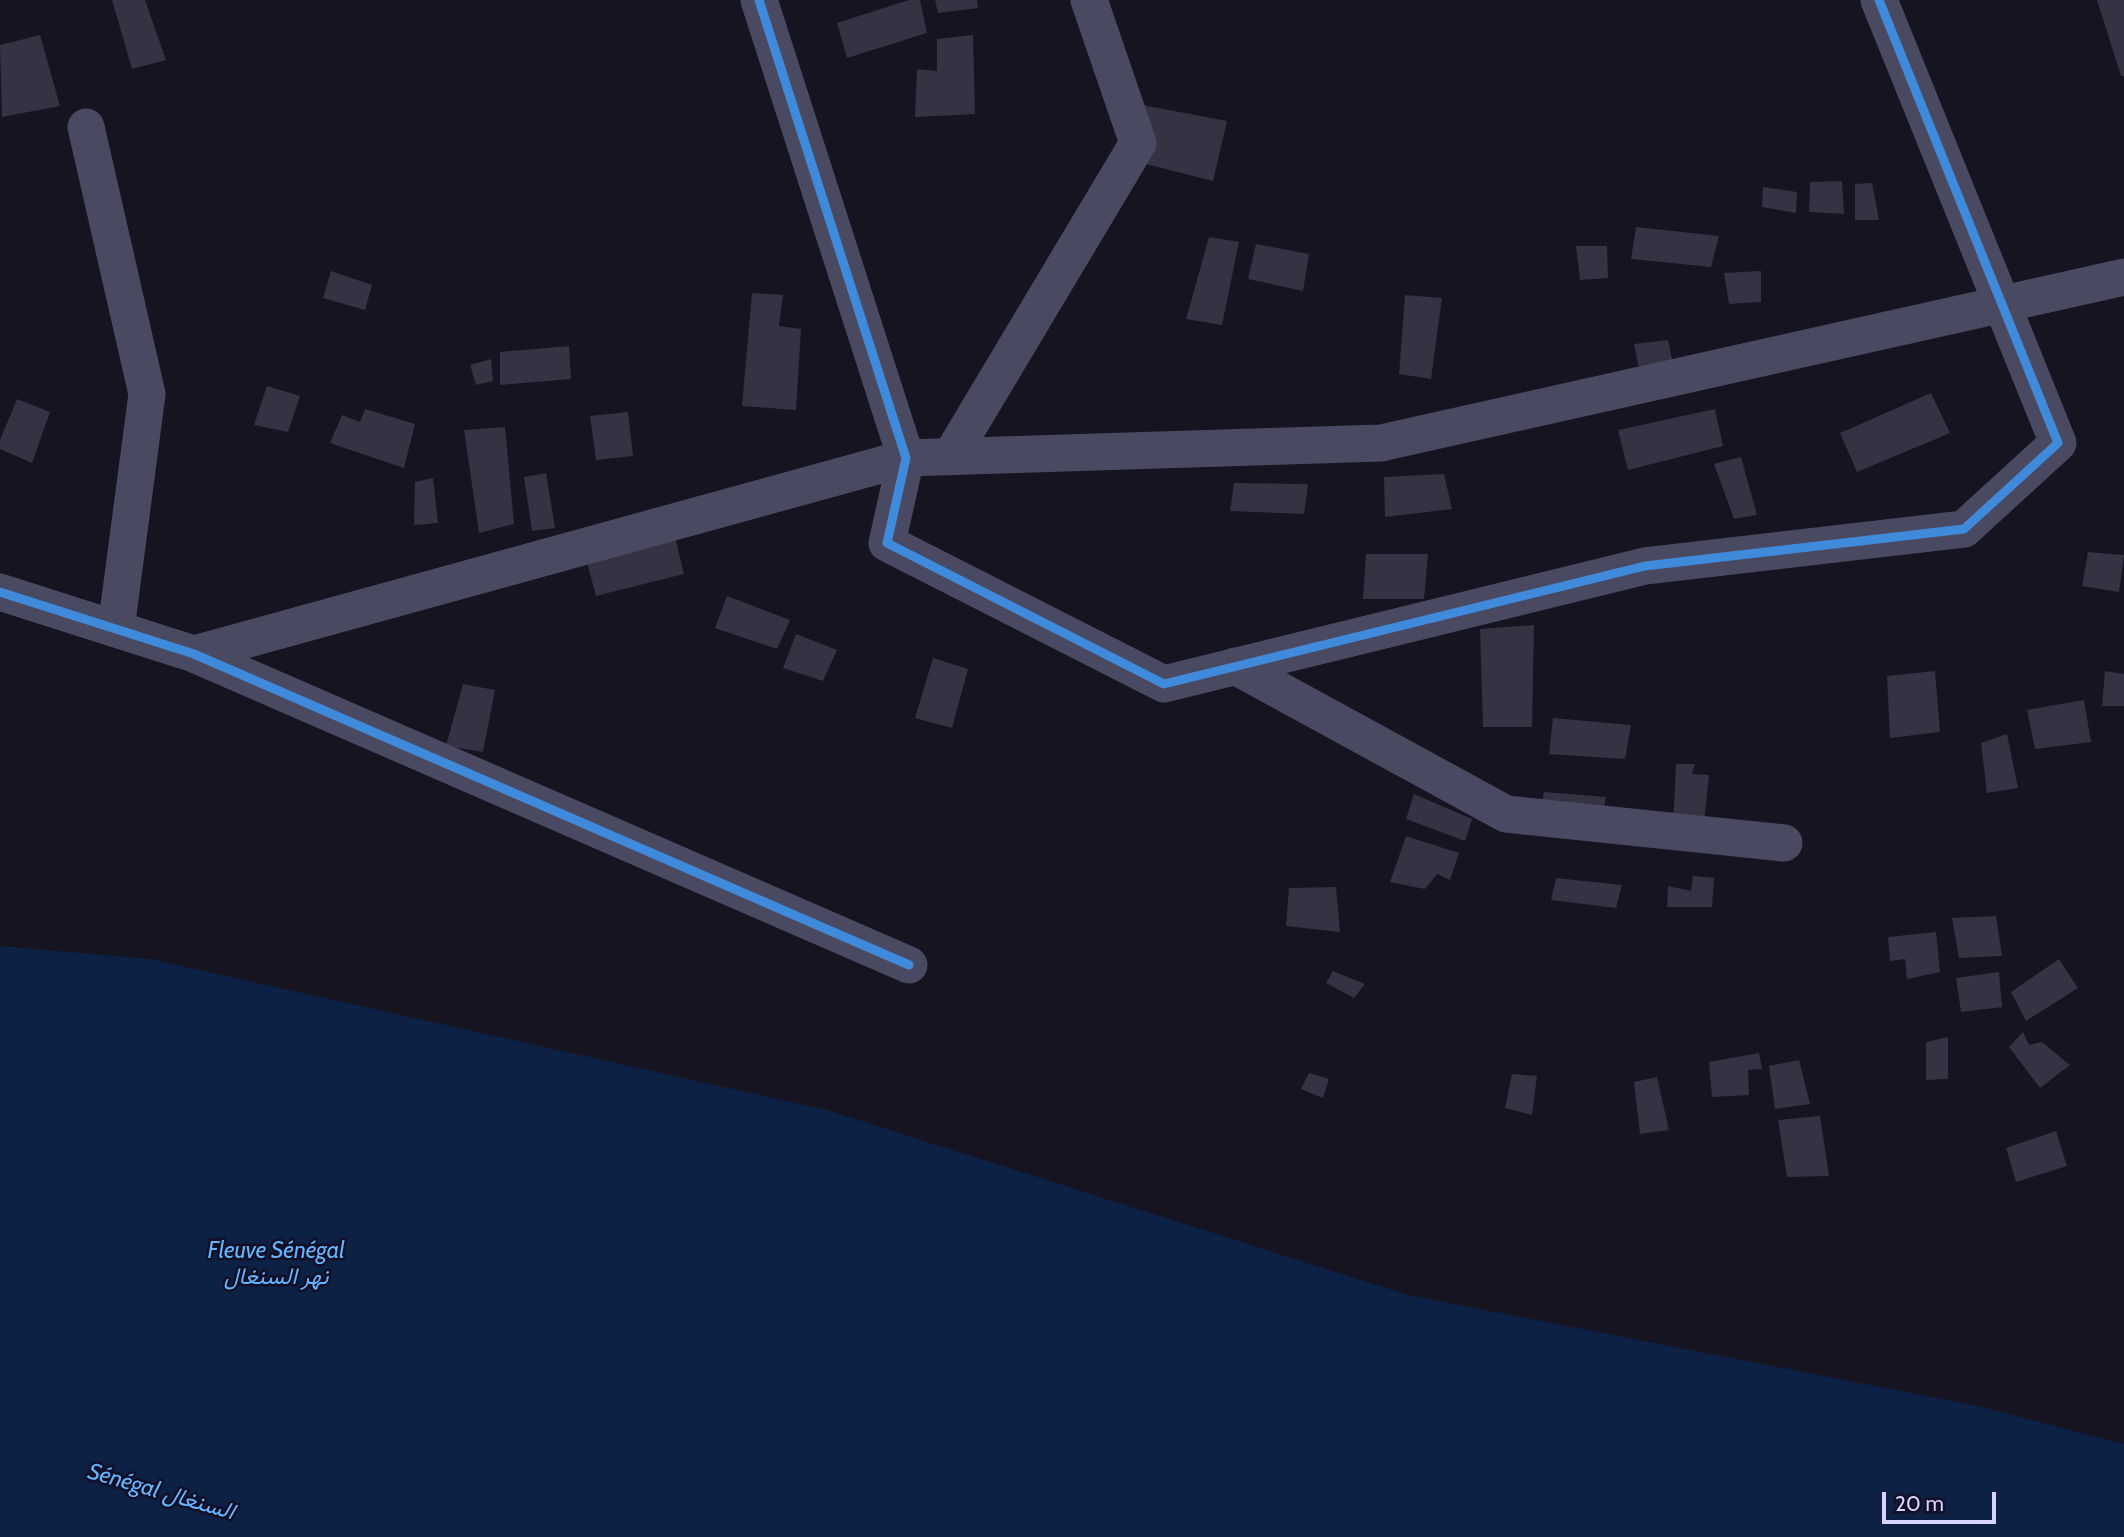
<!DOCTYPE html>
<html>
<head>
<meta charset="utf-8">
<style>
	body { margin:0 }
	#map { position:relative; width:2124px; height:1537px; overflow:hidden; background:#161421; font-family:Cabin,sans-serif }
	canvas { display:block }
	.scale { position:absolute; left:1882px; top:1492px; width:114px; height:32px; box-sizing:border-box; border:4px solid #d9d4ff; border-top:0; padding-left:9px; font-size:21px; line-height:24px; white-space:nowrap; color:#d9d4ff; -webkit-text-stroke:5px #130f26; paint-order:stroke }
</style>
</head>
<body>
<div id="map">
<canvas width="2124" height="1537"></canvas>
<div class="scale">20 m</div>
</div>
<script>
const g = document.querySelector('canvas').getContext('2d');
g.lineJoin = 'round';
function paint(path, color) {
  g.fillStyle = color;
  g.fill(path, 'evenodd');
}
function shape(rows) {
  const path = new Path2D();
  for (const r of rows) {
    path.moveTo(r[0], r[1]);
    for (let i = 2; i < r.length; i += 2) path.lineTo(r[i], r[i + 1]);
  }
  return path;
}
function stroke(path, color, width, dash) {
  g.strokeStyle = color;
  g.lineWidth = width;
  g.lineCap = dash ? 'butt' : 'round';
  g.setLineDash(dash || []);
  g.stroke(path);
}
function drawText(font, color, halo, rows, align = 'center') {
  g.font = font + ' Cabin,Vazirmatn,sans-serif';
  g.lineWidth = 5;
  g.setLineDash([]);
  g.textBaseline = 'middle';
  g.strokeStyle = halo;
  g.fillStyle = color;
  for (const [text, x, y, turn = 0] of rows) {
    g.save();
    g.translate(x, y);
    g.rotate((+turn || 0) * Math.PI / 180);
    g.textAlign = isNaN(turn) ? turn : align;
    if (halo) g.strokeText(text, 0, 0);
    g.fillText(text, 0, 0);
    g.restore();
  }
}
paint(shape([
	[0,946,150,959,827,1110,1408,1295,1978,1406,2124,1444,2124,1537,0,1537]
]), '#0d2144');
paint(shape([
	[112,0,145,0,166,60,132,69],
	[909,0,920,0,927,33,847,58,837,23],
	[935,0,977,0,978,8,938,13],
	[2097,0,2124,0,2124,76,2121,76],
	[40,35,60,106,2,117,0,45],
	[973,35,975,114,915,117,917,69,937,71,937,39],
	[1132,103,1227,121,1213,181,1123,158],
	[1842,181,1844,214,1809,212,1810,182],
	[1872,183,1879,220,1855,220,1855,184],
	[1763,187,1797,192,1796,213,1762,207],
	[1636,227,1719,236,1711,267,1631,259],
	[1209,237,1239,242,1222,325,1186,319],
	[1256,244,1309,254,1303,291,1248,279],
	[1576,246,1607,246,1608,278,1580,280],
	[331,271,372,285,365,310,323,298],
	[1761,271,1761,302,1729,304,1724,273],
	[752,293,783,295,779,326,801,329,796,410,742,406],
	[1405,295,1442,298,1431,379,1399,374],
	[1668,340,1674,369,1640,373,1634,344],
	[569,346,571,379,500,385,500,352],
	[491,359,493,381,476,385,470,365],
	[267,386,300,396,288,432,254,425],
	[1931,393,1950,433,1857,472,1840,433],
	[17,399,50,412,32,463,0,449,0,440],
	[365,409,415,424,404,468,330,443,342,415,360,422],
	[1715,409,1723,446,1628,470,1618,430],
	[628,412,633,456,596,460,590,416],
	[505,427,514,524,479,533,464,430],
	[1741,457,1757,515,1734,519,1714,464],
	[546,473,555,528,532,531,524,477],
	[1444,474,1452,509,1385,517,1384,477],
	[433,478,438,523,414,525,415,482],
	[1234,483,1308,484,1304,514,1230,511],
	[675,537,684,574,596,596,585,555],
	[2088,552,2124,555,2119,592,2082,586],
	[1366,554,1428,554,1424,599,1363,599],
	[727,596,790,620,777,649,715,628],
	[1534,625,1532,727,1483,727,1480,629],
	[796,634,837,650,823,681,783,668],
	[933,658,968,669,952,728,915,718],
	[1935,671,1940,732,1890,738,1887,676],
	[2105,671,2124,674,2124,706,2102,706],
	[463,684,495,690,483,752,446,746],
	[2084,700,2091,742,2035,749,2027,710],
	[1553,718,1631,725,1625,759,1549,754],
	[2007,734,2018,788,1987,793,1981,743],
	[1676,764,1695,764,1692,774,1709,775,1704,823,1673,827],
	[1544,792,1606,797,1599,833,1538,825],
	[1414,794,1472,819,1465,841,1406,819],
	[1406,836,1459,853,1450,880,1437,874,1425,889,1390,882],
	[1693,876,1714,878,1712,907,1667,907,1668,886,1691,891],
	[1556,878,1622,885,1616,908,1551,900],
	[1336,887,1340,932,1286,926,1289,888],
	[1996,916,2002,956,1959,958,1952,918],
	[1936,932,1940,972,1907,979,1905,959,1890,961,1888,937],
	[2059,959,2078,988,2026,1021,2011,992],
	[1333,971,1365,984,1354,998,1326,983],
	[1999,972,2002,1007,1961,1012,1956,978],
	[2023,1032,2029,1045,2042,1042,2070,1065,2040,1088,2009,1047],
	[1948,1037,1948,1079,1926,1080,1926,1042],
	[1759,1053,1762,1069,1748,1070,1749,1095,1712,1097,1709,1062],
	[1799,1060,1810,1104,1775,1109,1769,1066],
	[1309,1073,1329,1079,1323,1098,1301,1089],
	[1512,1074,1537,1076,1532,1115,1505,1108],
	[1657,1077,1669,1130,1640,1134,1634,1082],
	[1820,1116,1829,1176,1787,1177,1778,1120],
	[2056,1131,2067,1166,2016,1182,2006,1148]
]), '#343243');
stroke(shape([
	[759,0,906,458,887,543,1164,684,1645,566,1964,529,2058,443,1879,0],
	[86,127,147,394,116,629],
	[951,456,1138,143,1089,0],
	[0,592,194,654,909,965],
	[194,654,906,458,1381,443,2124,277],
	[1235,666,1506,814,1784,843]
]), '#4a4962', 37);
stroke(shape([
	[759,0,906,458,887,543,1164,684,1645,566,1964,529,2058,443,1879,0],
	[0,592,194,654,909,965]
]), '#408adc', 9);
drawText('italic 23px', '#62b6ff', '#130f26', [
	["Fleuve Sénégal",276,1251],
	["نهر السنغال",276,1277],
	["Sénégal السنغال",161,1492,16]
]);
</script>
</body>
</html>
